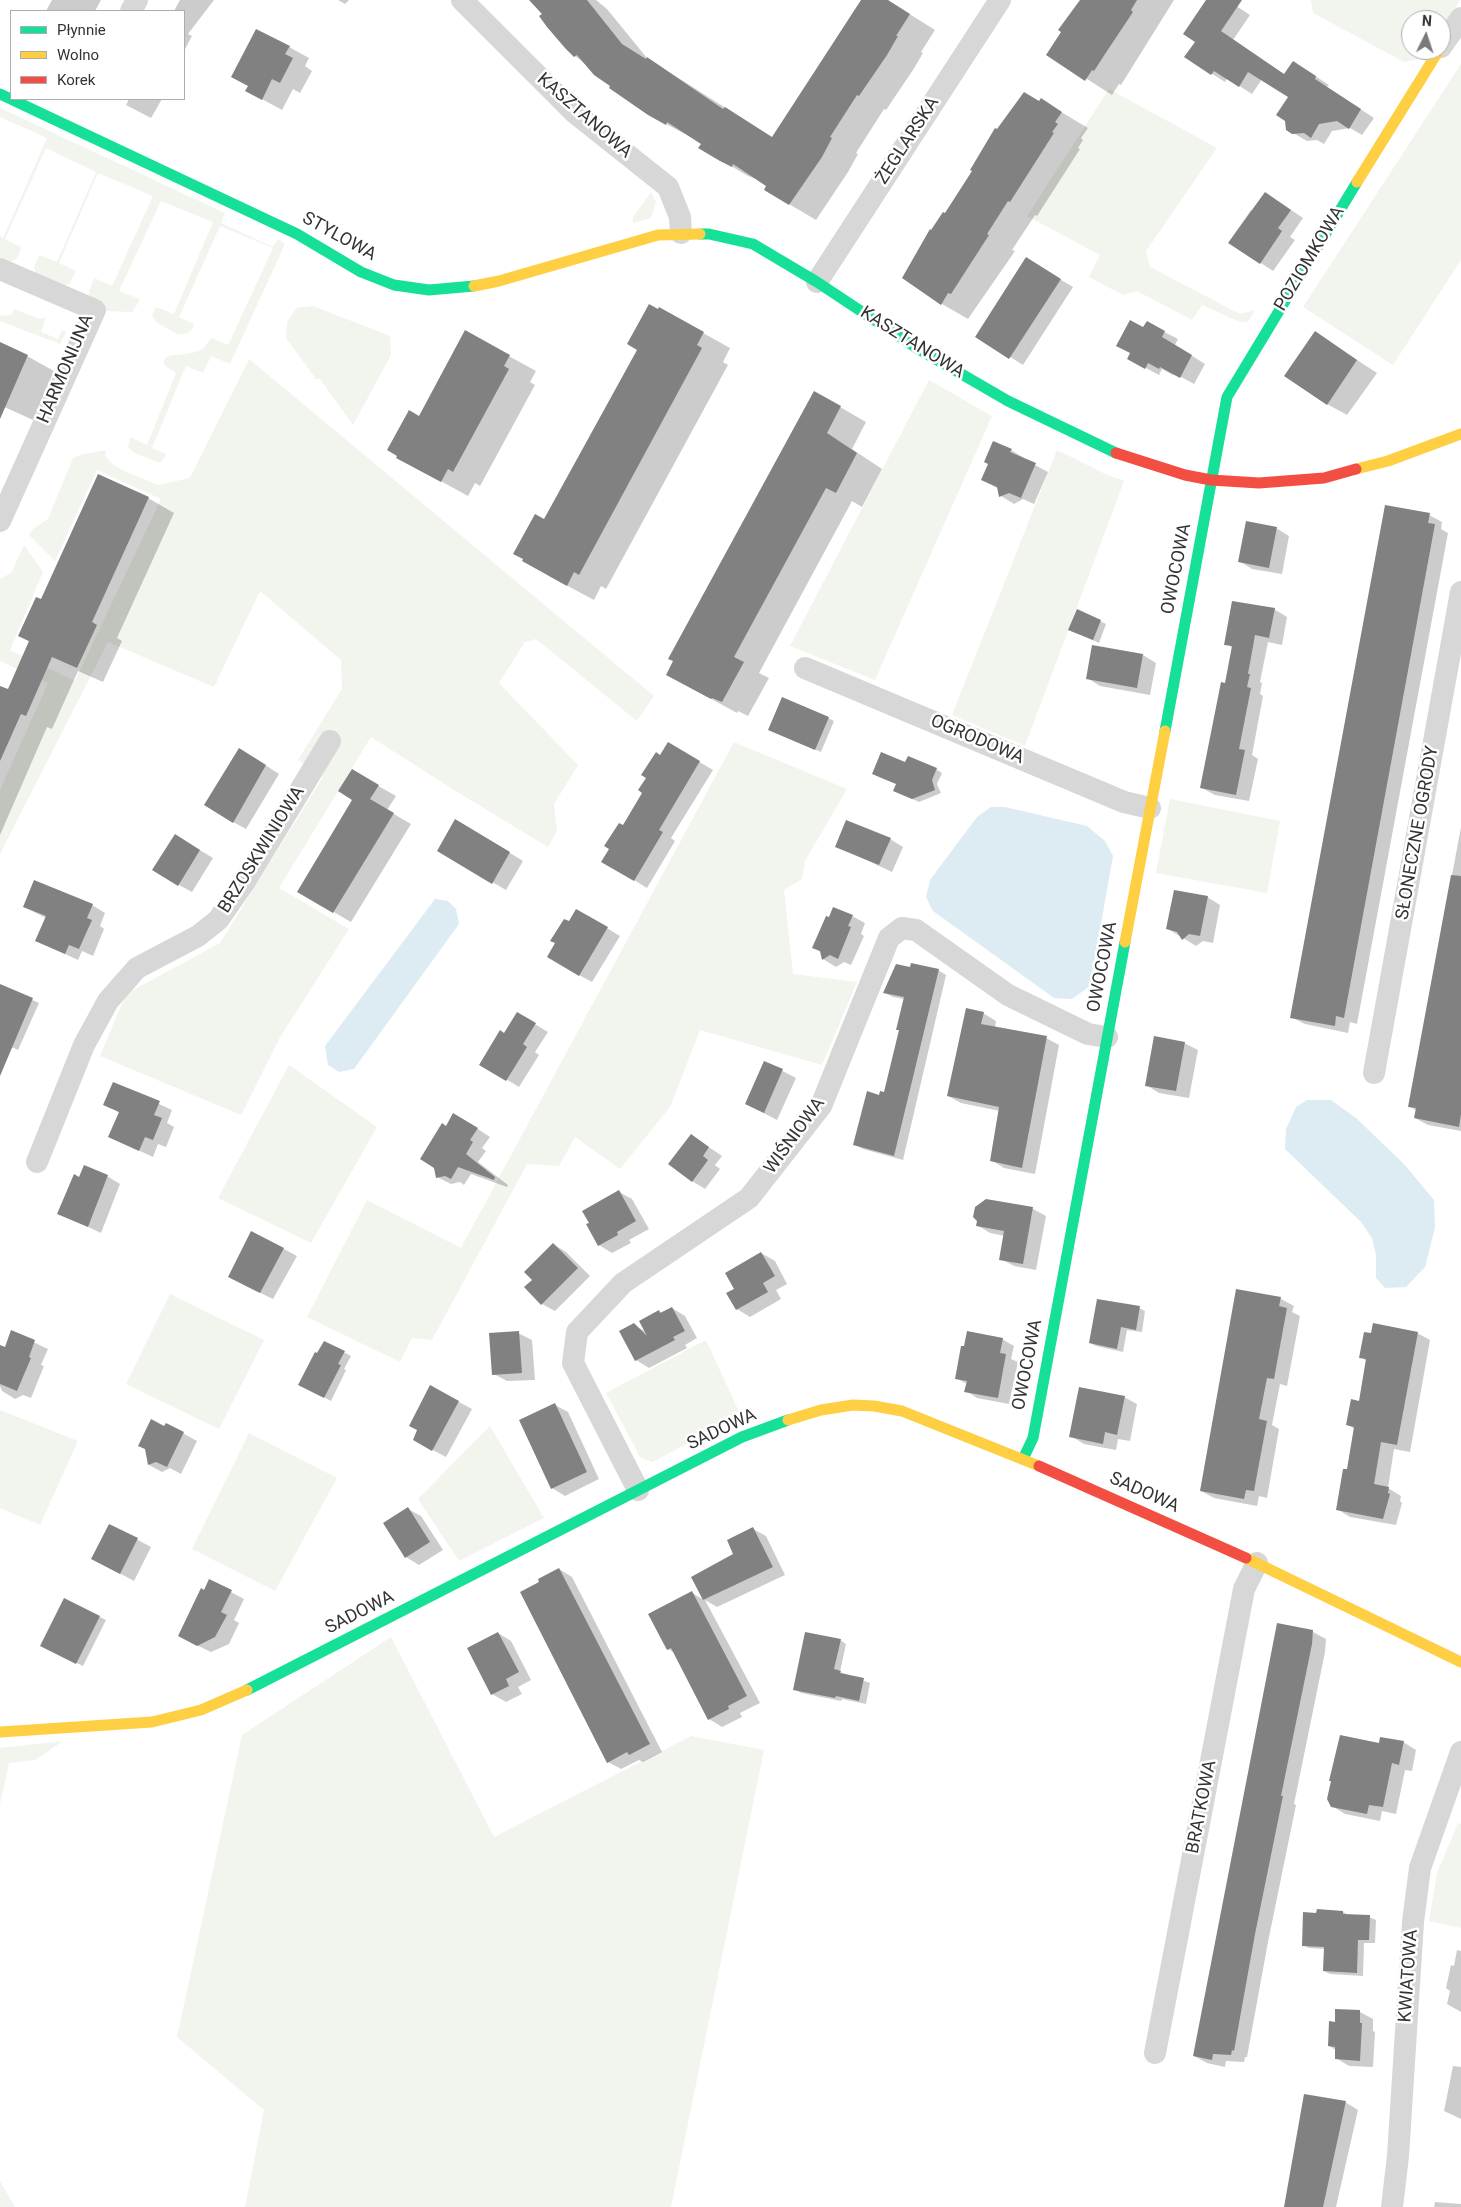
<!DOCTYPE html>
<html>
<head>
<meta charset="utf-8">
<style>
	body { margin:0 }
	#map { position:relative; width:1461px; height:2207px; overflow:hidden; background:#fff; font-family:Roboto,sans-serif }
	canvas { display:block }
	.legend { position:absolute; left:10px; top:10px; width:175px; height:90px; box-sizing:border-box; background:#fff; border:1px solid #adadad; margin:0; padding:6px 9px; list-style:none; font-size:15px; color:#333 }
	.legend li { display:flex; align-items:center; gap:10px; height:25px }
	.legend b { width:25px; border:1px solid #adadad }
	.north { position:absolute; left:1401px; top:10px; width:50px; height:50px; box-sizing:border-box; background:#fff; border:1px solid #adadad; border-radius:50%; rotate:4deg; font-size:14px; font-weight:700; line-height:20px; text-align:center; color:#333 }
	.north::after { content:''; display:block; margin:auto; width:18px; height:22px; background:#7a7a7a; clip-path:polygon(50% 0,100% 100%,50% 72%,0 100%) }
</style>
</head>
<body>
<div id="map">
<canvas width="1461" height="2207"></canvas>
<ul class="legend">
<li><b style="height:6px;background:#16e098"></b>Płynnie</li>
<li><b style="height:6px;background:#ffcf43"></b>Wolno</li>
<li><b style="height:6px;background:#f24e42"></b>Korek</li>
</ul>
<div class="north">N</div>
</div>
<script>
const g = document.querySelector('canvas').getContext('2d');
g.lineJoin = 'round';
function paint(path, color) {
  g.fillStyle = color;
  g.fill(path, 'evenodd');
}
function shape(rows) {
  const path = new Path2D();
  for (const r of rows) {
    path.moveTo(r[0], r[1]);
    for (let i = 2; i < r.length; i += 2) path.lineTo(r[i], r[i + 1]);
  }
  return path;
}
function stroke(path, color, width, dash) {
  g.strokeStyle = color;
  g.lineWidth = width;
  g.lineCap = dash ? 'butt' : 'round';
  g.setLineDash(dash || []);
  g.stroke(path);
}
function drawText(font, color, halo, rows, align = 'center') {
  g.font = font + ' Roboto,sans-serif';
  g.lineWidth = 5;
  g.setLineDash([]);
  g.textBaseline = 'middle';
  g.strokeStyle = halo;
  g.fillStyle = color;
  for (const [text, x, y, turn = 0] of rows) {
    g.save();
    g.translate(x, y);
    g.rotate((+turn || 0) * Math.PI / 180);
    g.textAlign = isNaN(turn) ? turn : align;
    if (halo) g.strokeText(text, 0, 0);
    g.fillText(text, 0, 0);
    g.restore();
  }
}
paint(shape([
	[1311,0,1460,0,1441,30,1441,20,1411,20,1411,50,1428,50,1423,58,1404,62,1313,13],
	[1461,64,1461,260,1393,365,1303,307],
	[1109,89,1217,148,1146,251,1150,267,1240,314,1255,310,1248,322,1240,322,1202,305,1192,320,1137,291,1123,295,1089,277,1100,255,1027,216],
	[0,108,225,213,221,223,273,247,278,239,285,244,230,364,211,356,203,373,186,366,152,448,166,454,162,462,157,462,133,452,128,447,130,437,147,445,176,373,164,365,164,360,168,356,192,353,203,349,211,338,228,345,273,248,220,226,179,317,194,324,193,328,188,333,178,335,156,322,152,315,156,307,174,314,213,222,161,201,119,291,140,299,135,308,132,312,104,311,89,300,89,291,94,278,112,286,153,196,98,173,59,263,76,271,70,283,65,286,36,275,34,267,39,255,57,262,96,172,46,148,5,239,21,247,20,252,16,259,10,262,0,260,0,236,3,238,47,138,0,117],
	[651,192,656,202,651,218,633,223,633,217],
	[313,306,390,336,391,355,353,425,320,379,316,379,286,338,287,322,296,308],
	[14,309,40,319,46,317,41,332,58,339,62,330,66,332,60,344,0,321,0,316,11,315],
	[249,359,654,696,637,721,536,639,525,642,499,683,578,765,554,804,557,831,548,847,454,790,371,737,279,888,349,929,279,1039,241,1115,100,1056,126,994,220,943,323,777,298,760,342,689,341,660,260,591,214,687,108,642,0,854,0,790,48,683,0,661,0,579,11,573,24,545,43,572,10,650,75,681,161,499,97,470,55,561,29,535,33,529,48,519,73,458,84,454,106,450,105,456,111,463,124,471,158,485,190,478],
	[929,380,992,416,875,680,790,646],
	[1057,450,1105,474,1124,481,1025,746,952,715],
	[734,742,847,789,805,861,802,879,784,890,793,974,857,982,822,1065,700,1030,670,1107,620,1169,575,1137,559,1166,527,1164,432,1340,412,1338,400,1362,307,1317,367,1200,461,1248],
	[1170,799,1280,821,1267,893,1156,873],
	[289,1065,377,1127,311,1243,218,1198],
	[170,1294,264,1340,219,1429,126,1384],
	[706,1340,741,1416,652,1462,640,1457,606,1393],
	[0,1410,78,1441,40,1525,0,1508],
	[490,1426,544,1518,459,1561,418,1499],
	[249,1433,337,1478,275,1591,192,1549],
	[391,1637,494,1837,691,1736,764,1750,671,2207,245,2207,264,2110,177,2037,242,1735],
	[63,1741,35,1760,9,1763,0,1804,0,1748],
	[1458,1823,1461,1824,1461,1928,1429,1921,1437,1873],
	[0,2181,15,2207,0,2207]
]), '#f1f5ed');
paint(shape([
	[991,807,1005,807,1087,826,1105,841,1113,856,1090,986,1072,999,1054,998,933,911,926,897,930,880,977,817],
	[435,899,448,901,456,909,459,924,354,1069,339,1072,328,1065,325,1046],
	[1307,1100,1331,1100,1356,1118,1404,1164,1434,1200,1435,1228,1425,1267,1406,1287,1385,1288,1376,1278,1376,1255,1372,1238,1361,1222,1285,1149,1286,1129,1296,1107]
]), '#ddebf3');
paint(shape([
	[52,0,101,0,95,11,46,11],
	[180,0,214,0,188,34,192,36,184,51,184,11,174,11],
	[338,0,349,0,345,4],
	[531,0,596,0,607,9,647,58,773,138,865,0,887,0,935,30,921,52,923,53,913,70,886,110,884,109,856,153,858,154,848,172,816,220,789,204,759,180,748,176,721,160,702,143,666,124,612,85,575,56],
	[1082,0,1174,0,1121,85,1119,84,1112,95,1048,54],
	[1208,0,1227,0,1250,15,1233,40,1285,75,1306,70,1329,85,1327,87,1374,118,1362,135,1350,128,1332,131,1324,144,1317,140,1307,141,1293,133,1289,97,1262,79,1252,94,1227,78,1225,82,1186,57,1197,42],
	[289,47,309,58,305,66,312,71,300,93,293,89,282,110,247,91],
	[129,99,162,99,151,118,126,105],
	[1041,100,1088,128,1081,138,1083,140,1078,148,1080,149,1037,216,1035,215,1012,250,1015,251,968,319,942,304,945,215,998,131],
	[1278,201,1303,218,1290,237,1295,240,1273,271,1229,242,1251,210,1253,211],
	[1026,259,1073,287,1023,365,977,336],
	[660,309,730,348,723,362,728,365,606,589,601,586,594,600,549,576,545,521],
	[1147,323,1178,339,1175,345,1205,364,1194,384,1174,373,1173,375,1162,369,1159,375,1142,366,1144,328],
	[465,332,536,371,530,382,535,385,480,486,475,483,468,496,424,472,398,456],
	[1316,333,1377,373,1347,415,1327,404],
	[0,344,27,356,54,371,33,420,0,405],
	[814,392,866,422,852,449,882,469,862,507,852,501,759,673,769,678,748,716,738,711,737,713,693,689,675,661],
	[1011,450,1024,458,1024,459,1048,472,1034,504,1023,499,1014,504,1001,496,999,489,982,480],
	[148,498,174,513,117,638,122,641,103,682,78,671,52,729,47,727,0,835,0,687,8,691,30,642,19,636],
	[1429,515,1442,522,1441,529,1448,533,1357,1024,1350,1022,1348,1033,1305,1024,1291,1017],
	[1276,528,1289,536,1282,574,1252,569,1239,561],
	[1274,609,1287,617,1282,645,1268,642,1260,682,1262,683,1260,694,1263,696,1252,755,1258,759,1249,801,1215,795,1202,788,1233,648,1226,644],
	[1100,621,1106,624,1099,643,1070,630],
	[1143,655,1156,663,1150,695,1100,686,1087,678],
	[828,718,834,721,821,752,776,733],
	[669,744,713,770,671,838,675,841,647,888,603,861,644,793,648,777],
	[253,757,279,774,246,829,233,822],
	[906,764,936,769,942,773,937,784,941,793,919,802,901,794,897,784,879,777],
	[352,771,396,796,387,810,411,824,351,922,299,892,354,799],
	[1461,827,1461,1131,1428,1125,1415,1118,1417,1111,1409,1106],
	[469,828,523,861,506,890,439,851],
	[890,839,903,847,892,872,836,846],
	[188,843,213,858,192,892,179,885],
	[1207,897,1220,905,1213,943,1203,941,1196,946,1168,929],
	[92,905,105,913,100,926,104,929,93,956,82,951,78,960,37,941,46,918,24,907],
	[577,910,620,936,592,982,579,975,569,923],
	[852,916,865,923,861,934,864,936,851,965,844,962,836,967,823,959,821,952,814,948],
	[911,969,938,970,946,975,903,1160,863,1149,854,1144,880,1096,885,1094,900,1031,897,1029,904,999,893,997,885,993],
	[7,988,39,1003,18,1050,0,1042,0,1005],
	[983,1013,996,1021,995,1028,1046,1038,1059,1045,1035,1174,1004,1168,991,1160,1000,1111,961,1103,948,1096],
	[518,1014,548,1032,535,1052,539,1055,519,1087,481,1064,505,1034],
	[1184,1043,1198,1050,1189,1098,1159,1093,1146,1085],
	[765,1062,796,1078,777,1120,746,1104],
	[114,1083,172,1110,167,1123,174,1127,166,1147,158,1144,153,1157,110,1137,120,1113,105,1104],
	[467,1122,490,1137,482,1148,486,1151,478,1162,508,1185,507,1187,471,1174,464,1185,460,1182,451,1184,437,1177],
	[691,1135,722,1156,715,1165,720,1169,705,1189,692,1181],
	[107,1176,120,1184,101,1233,58,1213,80,1178],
	[619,1192,632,1199,649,1229,629,1240,631,1243,612,1253,599,1245,591,1223],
	[987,1200,1033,1209,1046,1216,1036,1270,1014,1266,1001,1259,1005,1236,990,1233,977,1225],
	[252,1232,297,1256,273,1299,242,1284],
	[553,1244,566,1252,590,1276,555,1311,542,1304,533,1280],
	[761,1253,775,1261,787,1284,776,1290,781,1299,750,1317,737,1309,736,1289],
	[1237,1290,1281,1299,1294,1306,1292,1312,1300,1316,1287,1386,1280,1384,1272,1425,1279,1429,1267,1498,1259,1496,1257,1506,1214,1498,1201,1491],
	[672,1308,685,1316,697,1338,685,1345,687,1348,649,1368,636,1360,634,1325,646,1332,659,1311,662,1313],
	[1139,1308,1145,1311,1142,1332,1127,1330,1123,1352,1096,1346,1090,1343],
	[12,1332,48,1349,41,1365,44,1366,31,1398,23,1395,15,1399,2,1391,0,1386,0,1354,5,1348],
	[518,1333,532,1340,535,1380,507,1381,494,1374],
	[1417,1333,1430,1340,1410,1452,1394,1449,1388,1488,1401,1496,1400,1501,1402,1503,1396,1525,1350,1517,1337,1509,1348,1471,1355,1429,1348,1425,1360,1403,1367,1361,1360,1357],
	[1002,1339,1014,1346,1011,1359,1018,1362,1009,1404,977,1398,966,1391,967,1384,956,1378],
	[324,1342,351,1356,344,1369,346,1370,331,1401,300,1384],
	[431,1387,472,1409,446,1457,414,1440,419,1430],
	[1124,1397,1137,1404,1130,1441,1118,1439,1116,1450,1084,1444,1071,1436],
	[555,1405,568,1412,599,1479,565,1496,552,1488],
	[166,1424,197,1441,181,1474,170,1468,162,1472,149,1465],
	[408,1509,421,1516,443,1550,419,1565,406,1557],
	[110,1525,151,1547,134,1581,106,1566],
	[753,1529,766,1536,785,1575,717,1607,705,1600,760,1703,740,1713,742,1717,722,1727,709,1719,675,1653,668,1649,692,1593,704,1600,692,1578,735,1554],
	[559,1569,572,1577,662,1752,643,1762,639,1760,621,1769,608,1762,541,1583],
	[210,1581,244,1599,234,1620,239,1623,229,1644,211,1652,192,1643,205,1591],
	[100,1617,106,1620,83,1666,48,1649],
	[1313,1632,1326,1639,1325,1652,1294,1804,1296,1805,1268,1942,1247,2057,1245,2057,1244,2062,1226,2061,1225,2067,1207,2063,1194,2056],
	[498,1633,511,1641,531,1680,518,1687,522,1694,506,1702,492,1694],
	[840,1640,846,1644,840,1672,870,1683,866,1704,842,1699,841,1701,801,1693,795,1689],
	[1403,1742,1416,1750,1412,1771,1405,1770,1396,1814,1382,1811,1380,1821,1345,1814,1332,1806,1380,1744],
	[1343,1912,1349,1915,1369,1917,1376,1920,1375,1943,1364,1943,1363,1976,1330,1974,1324,1971,1325,1949,1309,1948,1303,1945,1318,1914],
	[1457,1950,1461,1951,1461,2012,1447,2004,1450,1991,1446,1988,1451,1965,1454,1966],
	[1360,2012,1373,2019,1373,2031,1375,2032,1373,2067,1349,2066,1336,2058,1336,2050,1329,2046,1336,2023],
	[1453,2066,1461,2067,1461,2119,1444,2111],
	[1345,2102,1358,2110,1336,2207,1285,2207],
	[1435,2202,1461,2204,1461,2207,1434,2207]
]), '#0003');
paint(shape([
	[529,0,587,0,622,44,646,59,647,57,723,109,725,107,772,137,861,0,888,0,910,14,896,36,898,36,887,55,859,96,857,95,830,137,832,138,822,157,789,205,764,190,766,186,733,164,732,167,720,161,698,148,701,144,667,122,666,125,648,115,609,88,610,86,594,75,577,55,574,57,565,48,547,27,539,16,542,14],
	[1080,0,1137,0,1131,10,1133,12,1107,51,1094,71,1092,70,1085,81,1046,55,1061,32,1058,30],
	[1206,0,1242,0,1221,31,1284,74,1293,61,1316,76,1315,79,1361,109,1349,129,1337,121,1319,124,1311,138,1304,133,1292,134,1286,130,1285,121,1276,115,1288,97,1248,72,1239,87,1214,71,1211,75,1184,57,1195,42,1183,34],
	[256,29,290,46,285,54,293,58,280,83,272,79,262,100,245,91,248,86,231,77],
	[1024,92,1039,101,1041,98,1062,112,1055,122,1058,124,1052,132,1054,133,1010,202,1008,201,987,234,989,235,951,294,948,293,941,305,902,278,930,229,931,230,943,212,945,213,972,171,970,170,995,128,997,129],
	[1265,192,1291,210,1278,228,1282,231,1260,264,1228,243],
	[1026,257,1061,279,1009,359,975,337],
	[649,304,658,309,659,307,704,332,697,345,702,348,579,575,574,572,567,586,522,561,523,559,513,554,535,514,544,519,637,350,627,344],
	[1130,320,1143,327,1147,321,1165,331,1162,337,1192,355,1180,378,1160,367,1159,369,1148,363,1145,369,1127,359,1130,353,1116,346],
	[465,330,510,355,504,366,509,369,453,472,448,469,441,482,396,458,397,456,387,450,409,410,419,416],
	[1315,331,1357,360,1327,405,1284,376],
	[0,342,28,355,0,419],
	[814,391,841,406,827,433,857,453,836,493,826,488,734,657,744,662,722,702,712,698,711,699,666,675,673,661,668,659],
	[993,441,1012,449,1010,452,1036,463,1021,498,1009,493,999,497,997,487,981,480,988,464,984,462],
	[98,474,149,497,92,622,97,625,77,668,52,657,26,716,21,714,0,761,0,686,8,689,29,641,18,636,36,597,41,599],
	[1385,505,1430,513,1428,523,1435,524,1344,1018,1336,1016,1335,1026,1290,1018],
	[1246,521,1277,527,1269,568,1238,562],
	[1232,601,1275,608,1269,638,1255,635,1248,674,1250,674,1247,687,1251,688,1239,749,1245,750,1236,795,1200,788,1221,682,1225,683,1232,646,1224,645],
	[1077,609,1101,620,1093,640,1068,630],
	[1092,645,1143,654,1137,688,1086,679],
	[782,697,829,717,815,750,768,730],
	[668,742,700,761,659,830,663,832,634,881,601,862,609,849,604,846,619,823,623,825,642,793,638,790,646,778,641,775,656,752,660,755],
	[239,748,266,765,233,823,204,805],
	[881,752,905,762,908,756,937,768,932,780,935,790,912,799,893,791,896,784,872,774],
	[352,769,379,785,370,799,394,813,333,913,297,892,352,800,338,791],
	[455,819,510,852,492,884,437,851],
	[846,820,891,838,879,865,835,847],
	[175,834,200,850,178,886,152,870],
	[1451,875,1461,876,1461,1114,1459,1127,1414,1118,1416,1108,1408,1107],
	[34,880,93,904,87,918,92,920,79,949,69,945,65,954,35,941,46,916,23,907],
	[1174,890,1208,896,1200,936,1189,934,1182,940,1177,932,1166,929],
	[833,907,853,915,848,926,851,927,838,959,830,955,822,960,820,951,812,948,826,916,829,917],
	[576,909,608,927,579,976,547,957,555,943,550,941,564,919,569,921],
	[911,963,939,969,894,1156,853,1145,867,1091,879,1095,880,1091,884,1092,899,1030,896,1030,904,997,883,993,896,964,910,967],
	[0,984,33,998,0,1076],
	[966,1008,984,1012,981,1024,1047,1036,1022,1168,990,1161,999,1107,947,1096],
	[517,1012,536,1023,523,1044,527,1047,506,1081,479,1065,500,1030,504,1033],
	[1154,1036,1185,1042,1176,1091,1145,1086],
	[764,1061,783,1069,764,1113,745,1104],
	[113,1082,160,1101,154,1115,162,1118,153,1140,145,1137,139,1151,108,1137,119,1112,103,1105],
	[453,1113,478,1128,470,1140,473,1142,466,1154,495,1177,494,1180,458,1167,451,1179,445,1176,436,1178,434,1168,420,1159,442,1123,446,1126],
	[691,1134,709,1147,703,1156,708,1160,692,1182,668,1164],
	[84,1165,108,1175,88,1227,57,1214,74,1174,79,1177],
	[619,1190,636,1221,617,1232,618,1235,598,1246,586,1224,589,1223,582,1211],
	[986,1199,1033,1207,1023,1264,999,1260,1004,1231,976,1226,977,1221,973,1217,975,1207],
	[251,1231,284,1248,260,1293,228,1277],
	[553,1243,578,1268,541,1305,524,1287,532,1280,524,1272],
	[761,1252,775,1276,763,1283,768,1292,736,1310,726,1293,734,1289,725,1273],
	[1236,1289,1281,1297,1279,1306,1287,1308,1274,1379,1267,1378,1259,1419,1267,1421,1254,1491,1246,1490,1244,1499,1200,1491],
	[1097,1299,1140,1306,1136,1330,1121,1327,1117,1349,1089,1343],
	[672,1307,685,1331,673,1337,675,1340,635,1361,619,1331,634,1323,647,1336,639,1321,659,1310,660,1313],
	[1373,1323,1418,1332,1397,1445,1381,1442,1374,1484,1389,1487,1388,1493,1390,1494,1383,1519,1336,1510,1343,1469,1347,1469,1354,1427,1346,1425,1351,1399,1359,1401,1366,1359,1359,1358,1364,1332,1371,1333],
	[11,1330,35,1340,29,1357,31,1358,17,1391,0,1384,0,1345,5,1347],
	[519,1331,522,1373,492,1375,489,1333],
	[967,1331,1003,1338,1000,1353,1006,1354,998,1398,964,1392,967,1381,955,1379,961,1346,964,1346],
	[324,1341,345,1351,338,1364,341,1365,324,1398,298,1385,315,1352,317,1353],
	[430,1385,459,1401,432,1451,413,1440,417,1430,409,1426],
	[1079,1387,1125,1396,1117,1435,1105,1432,1103,1444,1069,1437],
	[555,1403,587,1472,551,1489,519,1420],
	[151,1419,164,1426,166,1423,184,1432,167,1467,156,1462,148,1465,145,1449,138,1446],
	[408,1507,430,1542,405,1558,383,1523],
	[109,1524,138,1538,120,1574,91,1559],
	[753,1527,773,1567,703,1600,691,1577,733,1554,727,1540],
	[559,1568,650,1744,629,1755,627,1752,607,1763,520,1592,539,1582,538,1579],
	[209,1579,232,1590,221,1612,227,1615,215,1637,197,1646,178,1636,201,1588,204,1590],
	[692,1591,747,1696,728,1706,729,1709,708,1720,671,1648,667,1650,648,1614],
	[64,1598,100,1616,76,1664,40,1646],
	[1277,1623,1313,1630,1312,1644,1281,1796,1283,1796,1255,1934,1234,2051,1232,2050,1231,2055,1213,2054,1212,2060,1193,2056],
	[498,1632,519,1672,506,1679,509,1686,491,1695,467,1648],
	[805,1632,841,1639,834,1669,841,1671,840,1673,864,1678,859,1701,836,1696,835,1698,793,1690],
	[1340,1735,1379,1743,1380,1737,1404,1741,1399,1765,1392,1763,1383,1807,1369,1805,1367,1814,1331,1807,1327,1799,1331,1781,1329,1781],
	[1317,1909,1343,1911,1343,1914,1370,1915,1369,1940,1358,1940,1357,1973,1323,1971,1324,1947,1302,1946,1303,1912,1316,1913],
	[1335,2009,1360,2010,1360,2023,1362,2023,1360,2061,1335,2059,1335,2047,1328,2046,1329,2021,1335,2022],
	[1304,2094,1346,2101,1323,2207,1284,2207]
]), '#818181');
stroke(shape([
	[462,0,575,113,668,187,680,217,681,233],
	[131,11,137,0],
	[1441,47,1461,18],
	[0,269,95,310,0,521],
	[817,282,1000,0],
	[805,668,1124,802,1150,808],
	[1374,1073,1461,592],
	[37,1162,84,1045,108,1001,137,968,198,936,218,920,244,883,330,741],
	[638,1490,573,1363,577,1332,623,1283,749,1198,821,1106,889,938,902,928,916,930,1008,995,1088,1034,1107,1037],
	[1155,2053,1244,1589,1257,1563],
	[1392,2207,1398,2156,1413,1922,1420,1868,1461,1752]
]), '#d7d7d7', 22);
stroke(shape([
	[0,94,297,234,361,272,394,285,429,290,474,286],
	[700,234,709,234,753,244,817,282,915,347,1008,401,1116,453],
	[1165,731,1227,397,1357,182],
	[1023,1459,1033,1438,1125,942],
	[247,1690,742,1437,788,1420]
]), '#16e098', 11);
stroke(shape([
	[1357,182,1439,50],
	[474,286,499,281,658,235,700,234],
	[1356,469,1388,461,1461,434],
	[1125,942,1165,731],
	[788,1420,821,1410,853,1405,874,1406,902,1411,1039,1466],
	[1246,1558,1461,1662],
	[0,1732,152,1722,201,1710,247,1690]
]), '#ffcf43', 11);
stroke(shape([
	[1116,453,1185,475,1211,480,1259,483,1324,478,1356,469],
	[1039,1466,1246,1558]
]), '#f24e42', 11);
drawText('18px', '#333', '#fff', [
	["KASZTANOWA",584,116,41],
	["ŻEGLARSKA",908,141,-57],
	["STYLOWA",339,237,29],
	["POZIOMKOWA",1310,259,-59],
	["KASZTANOWA",912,343,32],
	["HARMONIJNA",66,369,-67],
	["OWOCOWA",1177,569,-79],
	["OGRODOWA",977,740,23],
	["SŁONECZNE OGRODY",1418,833,-80],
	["BRZOSKWINIOWA",262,850,-58],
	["OWOCOWA",1103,967,-79],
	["WIŚNIOWA",795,1136,-54],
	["OWOCOWA",1028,1365,-79],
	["SADOWA",722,1430,-25],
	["SADOWA",1144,1493,24],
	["SADOWA",360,1613,-27],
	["BRATKOWA",1202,1807,-79],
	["KWIATOWA",1409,1976,-86]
]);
</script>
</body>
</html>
